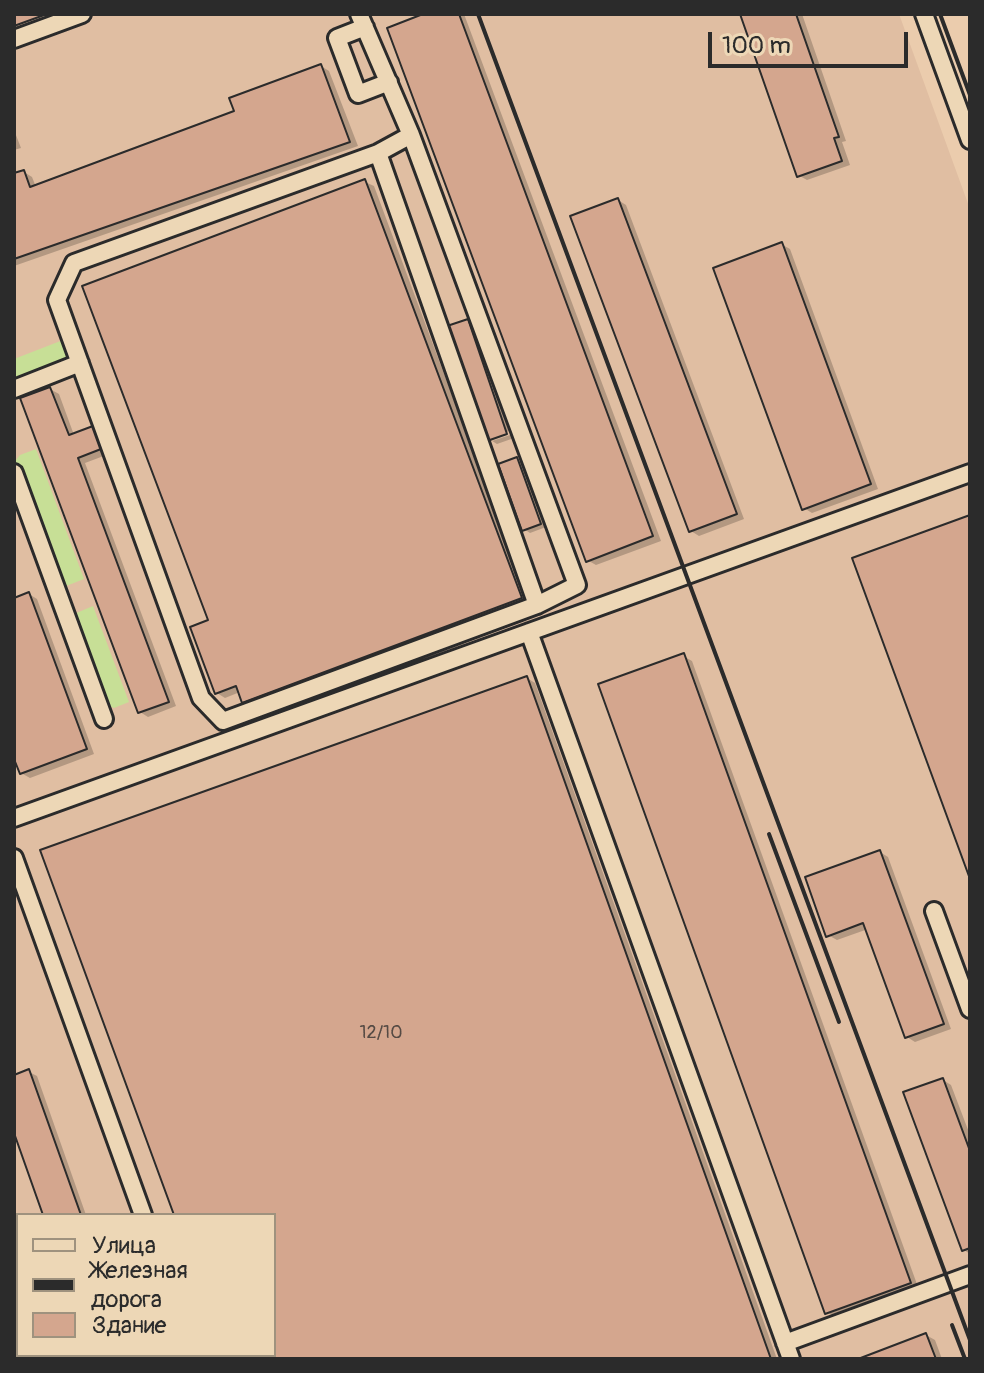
<!DOCTYPE html>
<html>
<head>
<meta charset="utf-8">
<style>
	body { margin:0 }
	#map { position:relative; width:984px; height:1373px; overflow:hidden; background:#ebccad; font-family:Pangolin,sans-serif }
	canvas { display:block }
	.frame { position:absolute; inset:0; border:16px solid #2b2b2b; pointer-events:none }
	.legend { position:absolute; left:16px; top:1213px; width:260px; height:144px; box-sizing:border-box; background:#edd7b6; border:2px solid #9f927e; margin:0; padding:10px 14px; list-style:none; font-size:24px; color:#2b2b2b }
	.legend li { display:flex; align-items:center; gap:16px; height:40px }
	.legend b { width:40px; border:2px solid #9f927e }
	.scale { position:absolute; left:708px; top:32px; width:200px; height:36px; box-sizing:border-box; border:4px solid #2b2b2b; border-top:0; padding-left:10px; font-size:24px; line-height:28px; white-space:nowrap; color:#2b2b2b; -webkit-text-stroke:6px #edd7b6; paint-order:stroke }
</style>
</head>
<body>
<div id="map">
<canvas width="984" height="1373"></canvas>
<div class="frame"></div>
<ul class="legend">
<li><b style="height:10px;background:#edd7b6"></b>Улица</li>
<li><b style="height:10px;background:#2b2b2b"></b>Железная дорога</li>
<li><b style="height:22px;background:#d4a68e"></b>Здание</li>
</ul>
<div class="scale">100 m</div>
</div>
<script>
const g = document.querySelector('canvas').getContext('2d');
g.lineJoin = 'round';
function paint(path, color) {
  g.fillStyle = color;
  g.fill(path, 'evenodd');
}
function shape(rows) {
  const path = new Path2D();
  for (const r of rows) {
    path.moveTo(r[0], r[1]);
    for (let i = 2; i < r.length; i += 2) path.lineTo(r[i], r[i + 1]);
  }
  return path;
}
function stroke(path, color, width, dash) {
  g.strokeStyle = color;
  g.lineWidth = width;
  g.lineCap = dash ? 'butt' : 'round';
  g.setLineDash(dash || []);
  g.stroke(path);
}
function drawText(font, color, halo, rows, align = 'center') {
  g.font = font + ' Pangolin,sans-serif';
  g.lineWidth = 6;
  g.setLineDash([]);
  g.textBaseline = 'middle';
  g.strokeStyle = halo;
  g.fillStyle = color;
  for (const [text, x, y, turn = 0] of rows) {
    g.save();
    g.translate(x, y);
    g.rotate((+turn || 0) * Math.PI / 180);
    g.textAlign = isNaN(turn) ? turn : align;
    if (halo) g.strokeText(text, 0, 0);
    g.fillText(text, 0, 0);
    g.restore();
  }
}
paint(shape([
	[14,14,899,14,970,209,970,1359,14,1359],
	[18,1215,274,1215,274,1355,18,1355]
]), '#e0bea2');
paint(shape([
	[63,340,69,354,64,363,14,383,14,359],
	[36,449,84,579,61,588,15,461,20,455],
	[93,606,129,702,114,708,104,704,74,614]
]), '#c7df96');
paint(shape([
	[53,14,63,14,19,31,14,28],
	[429,14,464,14,661,541,596,565,587,560],
	[744,14,802,14,846,141,842,142,850,165,807,180,798,175],
	[321,66,329,71,358,146,14,266,14,175,24,172,32,177,36,187,236,112],
	[14,130,21,148,14,150],
	[365,182,374,186,529,602,252,706,244,701,240,692,225,698,217,693,210,621],
	[618,200,626,205,744,519,699,536,691,531],
	[781,244,790,249,878,489,812,513,804,508],
	[467,321,476,326,512,430,492,437,492,441,513,434,514,438,497,444,489,439],
	[50,389,59,394,74,435,92,428,101,433,109,454,85,463,176,706,148,717,140,712],
	[517,459,523,463,546,527,530,533,524,529],
	[29,594,37,599,94,754,30,778,21,773,14,753,14,600],
	[683,656,692,661,918,1287,835,1317,827,1312],
	[527,678,535,683,777,1359,229,1359,227,1355,274,1355,274,1215,176,1215],
	[880,852,888,857,951,1029,915,1042,907,1037,868,929,837,940,828,935],
	[29,1072,37,1076,86,1215,45,1215,14,1127,14,1077],
	[943,1080,951,1085,970,1135,970,1254,964,1250],
	[14,1234,18,1245,18,1322,14,1311],
	[926,1335,935,1340,942,1359,863,1359]
]), '#0003');
const building = shape([
	[14,14,47,14,14,26,14,14],
	[423,14,459,14,653,536,586,562,387,28,423,14],
	[740,14,796,14,839,137,834,138,842,161,797,177,740,14],
	[321,64,350,142,14,259,14,173,24,170,30,187,234,111,229,98,321,64],
	[365,179,522,598,242,703,236,686,215,694,190,627,208,620,82,286,365,179],
	[618,198,737,514,689,532,570,216,618,198],
	[782,242,871,484,802,510,713,268,782,242],
	[468,319,507,434,487,441,447,326,468,319],
	[50,387,69,435,93,426,101,449,78,458,169,702,138,713,20,398,50,387],
	[517,457,541,524,522,531,498,464,517,457],
	[970,515,970,879,852,558,970,515],
	[29,592,87,749,20,774,14,759,14,598,29,592],
	[684,653,911,1283,825,1314,598,684,684,653],
	[527,676,771,1359,227,1359,225,1355,274,1355,274,1215,174,1215,40,850,527,676],
	[880,850,944,1024,905,1038,863,923,826,937,805,877,880,850],
	[29,1069,81,1215,43,1215,14,1133,14,1075,29,1069],
	[943,1078,970,1151,970,1248,962,1251,903,1092,943,1078],
	[14,1250,18,1261,18,1328,14,1317,14,1250],
	[926,1333,936,1359,858,1359,926,1333]
]);
paint(building, '#d4a68e');
stroke(building, '#2b2b2b', 2);
const minor = shape([
	[359,14,411,135,378,153,74,263,57,300,201,698,223,721,537,605,577,585,411,135],
	[924,14,970,140],
	[365,27,337,38,358,94,389,82],
	[14,39,82,14],
	[378,153,537,605],
	[14,389,80,363],
	[14,473,104,719],
	[529,632,791,1359],
	[14,818,970,473],
	[14,858,143,1215],
	[934,911,970,1009],
	[785,1343,970,1275],
	[193,1355,195,1359]
]);
stroke(minor, '#2b2b2b', 22);
stroke(minor, '#edd7b6', 16);
stroke(shape([
	[478,14,970,1340],
	[940,14,970,95],
	[769,834,839,1022],
	[952,1325,965,1359]
]), '#2b2b2b', 4);
drawText('18px', '#554a44', null, [
	["12/10",381,1033]
]);
</script>
</body>
</html>
